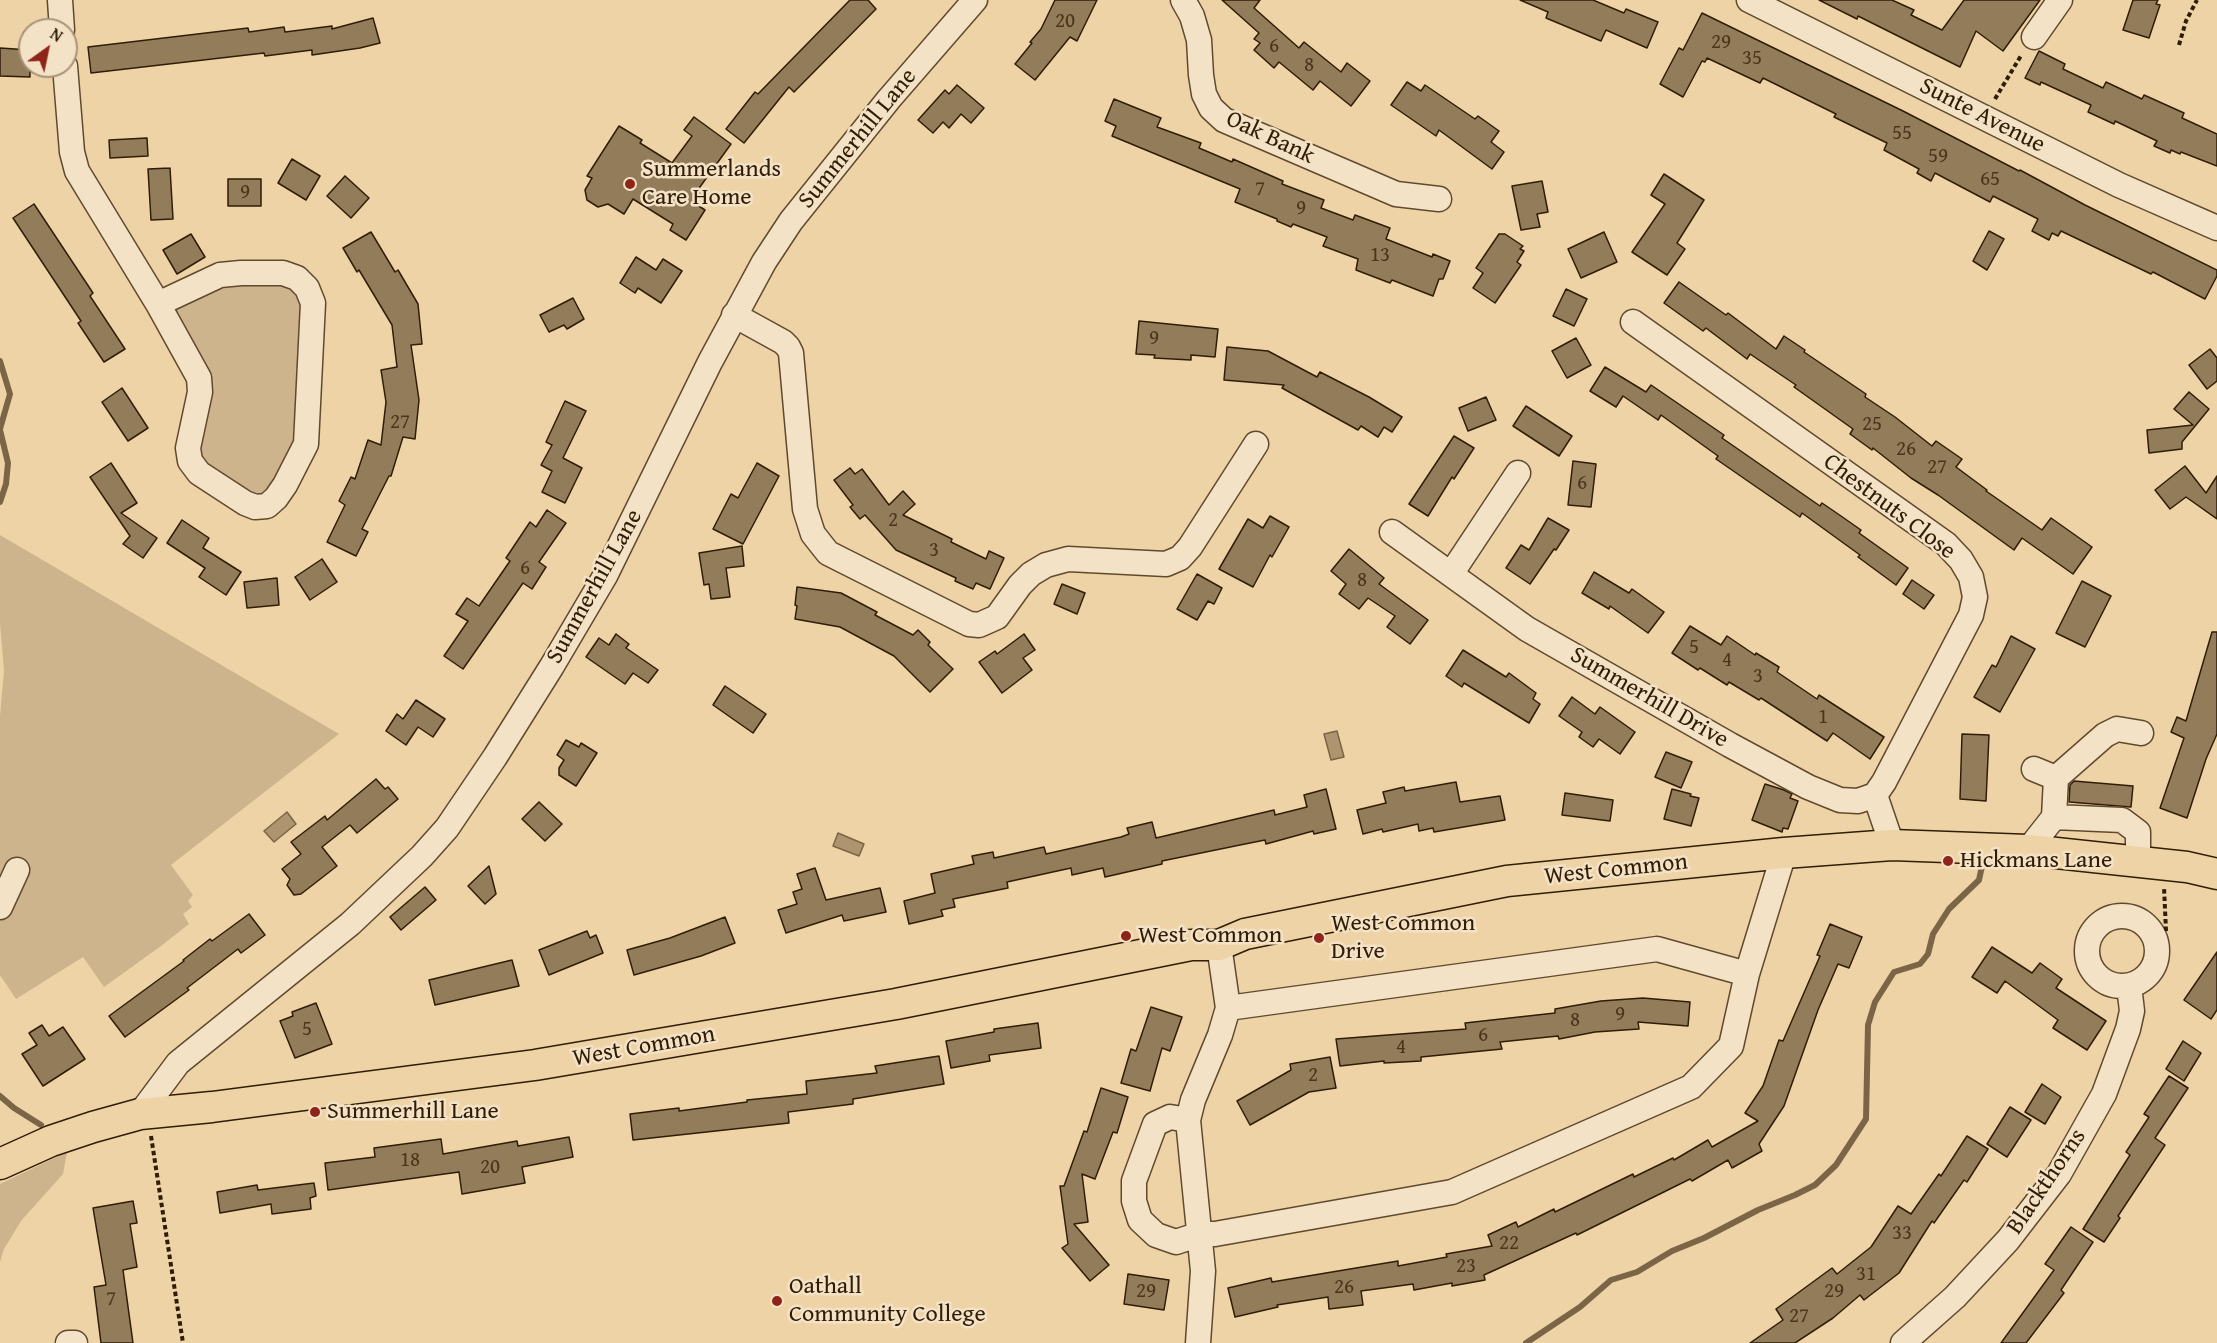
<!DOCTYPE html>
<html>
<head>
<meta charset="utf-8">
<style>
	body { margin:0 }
	#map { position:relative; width:2217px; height:1343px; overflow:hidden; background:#eed3a7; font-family:"Gentium Book Plus",serif }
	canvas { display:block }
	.north { position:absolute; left:18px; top:18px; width:60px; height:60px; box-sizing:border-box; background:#f4e2c6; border:2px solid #a69379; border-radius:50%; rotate:33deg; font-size:16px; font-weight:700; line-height:24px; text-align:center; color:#311d06 }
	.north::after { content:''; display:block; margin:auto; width:21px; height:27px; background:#8f2418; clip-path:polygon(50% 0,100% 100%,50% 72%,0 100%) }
</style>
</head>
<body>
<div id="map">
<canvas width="2217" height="1343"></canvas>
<div class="north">N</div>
</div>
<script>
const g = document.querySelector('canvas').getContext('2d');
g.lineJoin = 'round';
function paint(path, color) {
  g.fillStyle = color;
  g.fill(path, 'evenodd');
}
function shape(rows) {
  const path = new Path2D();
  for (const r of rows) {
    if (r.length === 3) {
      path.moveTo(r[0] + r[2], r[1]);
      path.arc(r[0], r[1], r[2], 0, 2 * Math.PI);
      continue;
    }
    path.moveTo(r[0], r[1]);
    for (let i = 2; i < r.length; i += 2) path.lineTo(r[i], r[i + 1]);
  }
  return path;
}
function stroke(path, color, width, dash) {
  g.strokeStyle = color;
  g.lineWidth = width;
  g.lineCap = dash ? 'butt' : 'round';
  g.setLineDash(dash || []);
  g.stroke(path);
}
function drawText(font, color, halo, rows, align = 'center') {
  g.font = font + ' "Gentium Book Plus",serif';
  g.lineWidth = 5;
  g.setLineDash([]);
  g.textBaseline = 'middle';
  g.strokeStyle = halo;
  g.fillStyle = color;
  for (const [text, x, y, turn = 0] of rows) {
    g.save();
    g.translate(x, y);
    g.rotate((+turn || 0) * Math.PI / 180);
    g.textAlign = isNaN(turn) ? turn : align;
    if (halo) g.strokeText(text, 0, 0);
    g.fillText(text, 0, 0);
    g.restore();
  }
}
paint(shape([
	[287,282,303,297,301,436,277,488,256,497,198,461,207,393,173,316,175,305,218,283],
	[0,535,339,734,171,865,193,895,188,901,192,907,183,914,189,924,161,946,104,987,83,957,16,999,0,975,0,716,4,671,0,624],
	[67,1152,63,1174,21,1221,4,1249,0,1262,0,1184]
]), '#ceb48c');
const water = shape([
	[1337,731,1344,757,1331,760,1324,734,1337,731],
	[287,812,296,824,274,842,264,831,287,812],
	[838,833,864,844,859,856,833,846,838,833]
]);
paint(water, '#ae9570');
stroke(water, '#7c6546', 1.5);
stroke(shape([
	[0,361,10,394,0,429],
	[0,430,8,463,6,484,0,502],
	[0,1096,14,1108,41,1125],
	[1526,1343,1580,1307,1611,1280,1637,1272,1672,1251,1704,1238,1758,1210,1795,1195,1815,1185,1836,1165,1866,1119,1868,1025,1875,1002,1894,972,1920,964,1928,954,1933,934,1949,909,1979,880,1982,866]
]), '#7c6546', 6);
const building = shape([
	[850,0,868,0,876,9,794,92,789,87,744,143,726,129,755,92,758,94,850,0],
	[1055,0,1097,0,1077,41,1070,37,1035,80,1015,64,1032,43,1030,42,1041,29,1055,0],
	[1222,0,1260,0,1254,8,1299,48,1304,42,1341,72,1347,63,1370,81,1351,106,1320,81,1313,90,1279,62,1274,68,1254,50,1260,43,1254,39,1259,33,1222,0],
	[1520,0,1593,0,1624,13,1626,9,1658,22,1647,48,1606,30,1601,41,1546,18,1548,12,1520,0],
	[1819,0,1892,0,1914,10,1911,15,1942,30,1964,0,2040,0,2003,51,1976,31,1960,67,1858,16,1857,19,1819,0],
	[2133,0,2158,0,2156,4,2160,5,2149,38,2123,30,2133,0],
	[1702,13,1903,111,2019,171,2020,170,2085,205,2217,270,2217,276,2205,299,2153,272,2151,274,2061,231,2058,236,2052,233,2049,240,2032,231,2038,219,1993,196,1990,202,1935,173,1931,181,1917,173,1919,169,1884,150,1887,143,1834,117,1836,114,1763,78,1760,83,1707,58,1705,62,1702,61,1683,97,1660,84,1679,48,1683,50,1702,13],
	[373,18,380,43,360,48,312,55,312,50,265,56,264,53,91,73,88,47,248,28,249,32,284,27,285,32,332,26,332,29,373,18],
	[0,48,30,50,30,77,0,76,0,48],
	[2039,51,2065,64,2063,69,2103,88,2106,82,2142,99,2144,95,2184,113,2182,118,2217,134,2217,166,2181,152,2180,154,2171,150,2170,153,2154,146,2157,141,2115,121,2114,124,2088,112,2091,105,2041,82,2040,85,2025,78,2039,51],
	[1407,82,1421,91,1425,85,1475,119,1478,116,1499,131,1491,142,1504,152,1492,169,1439,130,1436,136,1391,105,1407,82],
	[957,85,984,108,971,123,961,114,949,128,943,122,933,133,918,120,945,90,949,94,957,85],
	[1114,99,1161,118,1157,127,1201,143,1199,148,1232,162,1233,159,1283,181,1282,184,1324,200,1321,208,1353,220,1355,215,1390,228,1386,239,1432,257,1433,254,1450,261,1443,279,1439,279,1433,296,1392,280,1390,283,1356,270,1358,259,1323,246,1327,237,1293,224,1291,227,1277,221,1277,219,1235,202,1240,189,1112,136,1116,126,1105,121,1114,99],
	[694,117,731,144,697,191,700,193,694,203,705,210,686,240,670,230,673,224,633,199,624,214,608,204,598,207,587,200,585,190,592,178,587,176,619,126,642,140,640,143,672,163,692,136,684,130,694,117],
	[147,138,148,156,110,158,109,140,147,138],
	[292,159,320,176,306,200,278,183,292,159],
	[170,168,173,219,151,220,148,169,170,168],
	[1664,174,1704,200,1677,243,1685,249,1667,275,1632,252,1665,204,1651,195,1664,174],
	[345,176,369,198,351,218,327,196,345,176],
	[228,179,261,179,261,206,228,206,228,179],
	[1542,181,1548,212,1537,214,1540,227,1521,230,1512,186,1542,181],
	[34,204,93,293,90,296,125,349,104,362,78,323,81,321,13,218,34,204],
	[1989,231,2004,239,1987,270,1973,261,1989,231],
	[371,232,395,272,398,270,418,304,422,344,411,345,419,400,415,439,403,437,391,476,389,476,362,529,368,532,356,556,327,542,345,505,339,501,351,477,355,479,368,440,381,445,386,402,381,370,397,367,392,325,359,270,357,272,343,248,371,232],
	[1604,232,1617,262,1581,278,1568,249,1604,232],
	[191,234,205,257,177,274,163,250,191,234],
	[1499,234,1505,234,1523,246,1520,249,1524,251,1517,262,1521,265,1495,303,1473,288,1483,273,1476,268,1499,234],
	[636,257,656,270,663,259,682,271,661,303,638,288,635,293,620,283,636,257],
	[1679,282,1726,315,1728,313,1776,349,1784,336,1805,350,1804,352,1866,394,1865,397,1895,417,1932,446,1936,441,1962,459,1956,467,1987,490,1986,491,2042,530,2051,518,2092,547,2073,574,2022,538,2014,550,1938,495,1911,478,1873,448,1872,450,1850,434,1853,429,1794,387,1796,385,1750,354,1747,359,1706,328,1703,331,1664,303,1679,282],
	[1566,289,1587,299,1574,326,1553,316,1566,289],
	[573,298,584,319,567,329,564,325,549,332,540,315,573,298],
	[1139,321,1218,329,1215,357,1191,355,1191,360,1154,358,1155,355,1136,354,1139,321],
	[1576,338,1591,365,1567,378,1552,351,1576,338],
	[1227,347,1268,351,1317,377,1320,372,1369,397,1402,417,1392,432,1384,427,1378,437,1361,426,1358,430,1282,388,1284,385,1224,380,1227,347],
	[2210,349,2217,358,2217,381,2207,389,2189,365,2210,349],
	[1605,367,1646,392,1651,385,1724,435,1722,438,1820,506,1822,503,1841,516,1861,530,1859,533,1908,568,1896,585,1858,557,1860,555,1802,513,1800,517,1755,486,1716,459,1718,456,1661,415,1658,420,1623,396,1616,407,1590,391,1605,367],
	[122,388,148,428,128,441,102,402,122,388],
	[2189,392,2209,409,2182,442,2182,449,2149,453,2147,430,2193,425,2174,409,2189,392],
	[1486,397,1496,420,1468,431,1459,408,1486,397],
	[565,401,586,411,563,458,582,468,565,503,542,492,552,471,541,465,552,445,546,442,565,401],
	[1526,406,1572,436,1559,456,1513,426,1526,406],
	[1454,436,1474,448,1454,479,1452,477,1428,516,1409,504,1454,436],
	[1573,461,1596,464,1591,507,1568,505,1573,461],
	[111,463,137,503,121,513,157,538,143,558,123,544,130,536,90,477,111,463],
	[757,463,779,476,743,544,713,529,731,494,738,498,757,463],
	[2185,466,2206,493,2217,476,2217,519,2186,497,2170,509,2155,490,2185,466],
	[850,468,855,474,862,469,889,505,903,491,915,504,903,515,952,539,951,542,986,559,989,551,1004,558,990,589,976,583,973,589,955,581,956,578,896,550,865,515,860,519,850,507,853,505,834,480,850,468],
	[547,510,566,523,539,562,546,567,532,589,523,583,463,669,444,656,468,621,456,614,467,598,479,606,510,561,506,558,530,522,536,527,547,510],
	[1270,516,1289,527,1272,557,1270,555,1253,587,1219,569,1248,519,1263,528,1270,516],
	[1548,518,1569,530,1556,550,1554,549,1530,584,1506,568,1521,545,1529,550,1548,518],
	[182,520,209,538,203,548,241,572,226,595,199,577,205,568,167,543,182,520],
	[742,546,744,566,726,568,730,597,711,599,709,584,704,585,699,553,742,546],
	[1349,549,1384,578,1379,584,1428,620,1410,644,1387,627,1395,616,1368,598,1359,609,1339,594,1346,584,1331,571,1349,549],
	[322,559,337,582,310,600,295,577,322,559],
	[1594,572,1629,593,1632,589,1664,612,1648,633,1610,606,1609,609,1582,593,1594,572],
	[1197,574,1222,588,1214,604,1208,601,1197,620,1177,609,1197,574],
	[277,578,279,605,247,608,244,582,277,578],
	[1912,580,1934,595,1924,609,1903,594,1912,580],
	[2082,581,2111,596,2085,647,2056,633,2082,581],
	[1062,584,1085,593,1077,614,1054,604,1062,584],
	[797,587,841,593,877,612,875,615,913,635,918,630,930,642,928,645,953,669,930,692,894,656,840,627,795,619,797,606,795,605,797,587],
	[1690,626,1721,645,1727,636,1755,655,1756,653,1779,667,1777,672,1817,699,1819,695,1884,737,1870,759,1833,733,1827,741,1761,698,1759,700,1729,682,1727,685,1700,668,1698,670,1672,653,1690,626],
	[2212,632,2217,632,2217,734,2206,759,2187,818,2160,808,2184,738,2171,732,2177,717,2186,721,2212,632],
	[616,634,629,644,626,648,658,670,648,683,633,673,625,684,586,657,599,638,609,645,616,634],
	[1024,634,1035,650,1023,658,1032,670,1002,693,979,662,995,651,997,654,1024,634],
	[2011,636,2035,649,2000,712,1974,697,1992,665,1996,667,2011,636],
	[1463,650,1506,677,1509,673,1536,693,1533,699,1540,704,1529,723,1464,683,1462,687,1446,676,1463,650],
	[725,686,766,714,753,733,713,705,725,686],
	[1572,697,1595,714,1600,707,1635,732,1620,754,1599,739,1593,747,1579,737,1582,732,1559,716,1572,697],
	[416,700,445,719,433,737,418,727,406,745,386,731,397,714,403,719,416,700],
	[1962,734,1989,735,1986,801,1960,799,1962,734],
	[566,740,579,747,581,743,597,753,576,786,559,775,559,768,564,760,557,755,566,740],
	[1666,752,1692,762,1681,788,1655,777,1666,752],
	[376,779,385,789,388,787,398,799,357,833,350,825,322,847,337,866,301,894,294,895,287,885,290,879,282,869,301,854,291,842,325,816,327,820,376,779],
	[2074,781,2133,786,2131,807,2069,802,2070,785,2074,781],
	[1456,782,1460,802,1500,796,1505,820,1434,832,1433,828,1419,831,1418,824,1383,832,1382,829,1363,834,1357,810,1386,803,1383,792,1404,787,1405,791,1456,782],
	[1765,784,1784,790,1792,794,1790,798,1798,801,1788,829,1783,828,1782,832,1752,820,1765,784],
	[1326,789,1336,829,1314,834,1313,831,1266,844,1265,840,1240,845,1162,861,1162,864,1105,877,1103,868,1072,875,1071,868,1007,882,1008,888,953,899,955,907,941,910,943,916,909,924,904,901,935,893,931,874,974,864,972,856,993,852,994,858,1044,847,1046,854,1121,837,1129,834,1127,828,1152,822,1156,838,1274,810,1275,815,1307,807,1304,795,1326,789],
	[1672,789,1691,794,1690,796,1699,798,1691,826,1664,819,1672,789],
	[1565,793,1613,800,1610,821,1562,815,1565,793],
	[539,802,562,824,545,841,522,819,539,802],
	[489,866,496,894,485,904,468,886,489,866],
	[815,868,826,900,880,888,886,912,844,921,842,915,786,933,778,910,797,904,793,892,802,889,797,874,815,868],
	[425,887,436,900,401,930,390,917,425,887],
	[249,914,265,935,241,953,238,949,187,988,189,990,125,1037,109,1016,184,961,183,960,210,939,212,941,249,914],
	[725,917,735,943,701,956,634,975,627,950,670,938,725,917],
	[1830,924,1862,937,1849,968,1838,964,1818,1010,1784,1106,1759,1144,1762,1151,1732,1168,1728,1160,1692,1181,1690,1179,1577,1235,1576,1233,1484,1275,1485,1280,1452,1286,1452,1283,1414,1290,1413,1284,1361,1291,1363,1305,1329,1309,1328,1297,1277,1305,1278,1307,1235,1317,1228,1288,1271,1278,1272,1282,1398,1261,1398,1266,1447,1257,1446,1254,1492,1246,1488,1235,1516,1222,1518,1227,1554,1209,1555,1212,1633,1174,1634,1177,1673,1158,1674,1160,1708,1140,1712,1147,1758,1121,1745,1113,1763,1086,1779,1040,1783,1041,1820,956,1817,955,1830,924],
	[587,931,590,938,596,935,603,953,549,975,539,950,587,931],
	[1992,947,2032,973,2040,963,2062,979,2056,988,2106,1021,2087,1050,2053,1028,2058,1020,2005,981,1997,993,1972,977,1992,947],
	[2217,952,2217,1010,2211,1019,2184,1000,2217,952],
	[512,960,519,986,435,1005,429,980,512,960],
	[1643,998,1690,1002,1688,1026,1638,1022,1639,1029,1595,1032,1559,1039,1558,1036,1500,1042,1502,1049,1421,1057,1421,1061,1384,1063,1384,1061,1340,1066,1336,1039,1466,1029,1465,1023,1555,1013,1555,1009,1601,1001,1643,998],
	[316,1003,332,1044,295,1058,280,1021,293,1016,292,1012,316,1003],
	[1151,1007,1182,1017,1170,1051,1162,1048,1150,1091,1121,1083,1131,1049,1136,1051,1151,1007],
	[1038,1023,1041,1048,989,1055,990,1061,951,1068,946,1041,994,1032,994,1029,1038,1023],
	[42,1025,49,1036,63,1027,85,1059,43,1086,22,1054,37,1045,29,1033,42,1025],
	[2183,1041,2201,1053,2184,1081,2166,1069,2183,1041],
	[939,1056,944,1084,853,1099,853,1104,788,1112,789,1123,633,1140,630,1114,679,1108,679,1111,747,1102,747,1100,807,1094,806,1081,877,1073,875,1066,939,1056],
	[1330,1057,1336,1088,1309,1092,1250,1125,1237,1101,1291,1070,1290,1064,1330,1057],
	[2169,1076,2188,1088,2155,1138,2165,1145,2118,1216,2120,1218,2104,1242,2083,1229,2130,1155,2126,1152,2149,1117,2144,1114,2169,1076],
	[2042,1084,2061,1097,2045,1124,2025,1112,2042,1084],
	[1101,1088,1128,1097,1117,1133,1113,1132,1095,1179,1082,1174,1088,1222,1074,1224,1109,1265,1090,1281,1062,1248,1068,1244,1060,1186,1064,1186,1084,1131,1087,1132,1101,1088],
	[2010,1107,2031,1120,2007,1157,1987,1144,2010,1107],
	[1967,1136,1988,1149,1967,1182,1964,1180,1934,1223,1932,1221,1899,1273,1864,1300,1860,1295,1833,1318,1795,1343,1750,1343,1783,1320,1776,1309,1832,1268,1837,1274,1871,1247,1898,1206,1911,1214,1939,1174,1941,1176,1967,1136],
	[569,1137,573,1157,522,1167,525,1183,462,1194,459,1172,328,1190,325,1163,375,1157,374,1148,441,1139,443,1154,517,1141,518,1146,569,1137],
	[314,1183,316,1196,310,1198,311,1209,272,1214,271,1204,220,1213,217,1192,257,1185,258,1190,314,1183],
	[133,1201,137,1223,130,1224,137,1267,123,1270,133,1343,101,1343,94,1287,106,1285,93,1208,133,1201],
	[2071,1227,2093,1242,2061,1290,2064,1293,2026,1343,2001,1343,2054,1270,2045,1264,2071,1227],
	[1128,1274,1169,1280,1164,1310,1124,1304,1128,1274]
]);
paint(building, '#937c5a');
stroke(building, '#311d06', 1.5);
const minor = shape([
	[60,0,62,30],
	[1183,0,1192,16,1199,40,1201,75,1204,94,1211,108,1224,120,1396,194,1439,199],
	[1749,0,2119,185,2217,228],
	[2034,37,2060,0],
	[65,66,72,152,77,171,158,304],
	[241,273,283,273,297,278,307,288,313,303,306,444,285,485,276,498,267,506,255,507,245,503,199,473,190,461,188,448,200,392,199,378,158,304,220,275,241,273],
	[734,315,783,342,788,347,791,353,805,509,813,534,828,553,969,624,979,625,997,617,1020,585,1031,574,1046,565,1068,559,1166,564,1180,558,1190,547,1256,444],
	[1633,322,1946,544,1961,560,1971,577,1975,597,1971,615,1884,782,1875,795],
	[1392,532,1527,629,1730,745,1808,787,1840,800,1858,801,1875,795,1892,845],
	[1451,574,1518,473],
	[2034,769,2056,778,2054,817],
	[2056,778,2105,735,2117,729,2141,733],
	[2028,850,2054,817,2122,820,2138,832,2138,861],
	[0,907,17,870],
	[2122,951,35],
	[1228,1008,1657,949,1747,974],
	[140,1114,178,1063,350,924,422,856,447,828,495,757,552,666,605,576,710,362,764,262,791,221,889,99,975,0],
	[1188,1120,1170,1117,1155,1124,1134,1181,1134,1201,1140,1220,1156,1235,1176,1242,1200,1234,1215,1234,1452,1192,1691,1087,1731,1046,1747,974,1784,853],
	[68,1343,75,1343],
	[1198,1343,1203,1271,1188,1120,1193,1100,1220,1035,1228,1008,1219,945],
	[1903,1343,1955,1297,2008,1240,2059,1174,2104,1094,2128,1029,2132,1011,2129,986]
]);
const major = shape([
	[0,1164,51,1141,93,1127,140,1114,212,1107,535,1065,896,1004,1191,945,1219,945,1245,934,1507,881,1784,853,1892,845,2028,850,2187,867,2217,874]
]);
stroke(minor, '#604a2e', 27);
stroke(major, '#311d06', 33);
stroke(shape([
	[2179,45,2186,21,2197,0],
	[1995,99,2022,54],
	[2157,943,2166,931,2164,887],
	[151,1136,183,1343]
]), '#311d06', 4, [4.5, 3]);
stroke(minor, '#f4e2c6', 24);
stroke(major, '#eed3a7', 30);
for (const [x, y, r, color] of [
	[630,184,6,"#8f2418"],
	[1948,861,6,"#8f2418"],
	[1126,936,6,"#8f2418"],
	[1319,938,6,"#8f2418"],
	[315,1112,6,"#8f2418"],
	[777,1301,6,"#8f2418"]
]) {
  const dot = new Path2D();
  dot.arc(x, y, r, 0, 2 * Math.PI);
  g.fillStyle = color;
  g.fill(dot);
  stroke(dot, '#f4e2c6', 2);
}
drawText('21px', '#4a351b', null, [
	["20",1065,22],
	["29",1721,43],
	["6",1274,47],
	["35",1752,59],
	["8",1309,66],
	["55",1902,134],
	["59",1938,157],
	["65",1990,180],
	["7",1260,190],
	["9",245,193],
	["9",1301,209],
	["13",1380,256],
	["9",1154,339],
	["27",400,423],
	["25",1872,425],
	["26",1906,450],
	["27",1937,468],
	["6",1582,484],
	["2",893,521],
	["3",934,551],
	["6",525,569],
	["8",1362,581],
	["5",1694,648],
	["4",1727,661],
	["3",1758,677],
	["1",1823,718],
	["9",1620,1015],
	["8",1575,1021],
	["5",307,1030],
	["6",1483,1036],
	["4",1401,1048],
	["2",1313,1076],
	["18",410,1161],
	["20",490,1168],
	["33",1902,1234],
	["22",1509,1244],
	["23",1466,1267],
	["31",1866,1275],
	["26",1344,1288],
	["29",1146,1292],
	["29",1834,1292],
	["7",111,1300],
	["27",1799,1317]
]);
drawText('24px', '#311d06', '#f4e2c6', [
	["Sunte Avenue",1982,116,27],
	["Oak Bank",1270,138,25],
	["Summerhill Lane",858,139,-51],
	["Chestnuts Close",1889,507,37],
	["Summerhill Lane",595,587,-61],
	["Summerhill Drive",1649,698,30],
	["West Common",1616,870,-6],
	["West Common",644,1047,-10],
	["Blackthorns",2047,1182,-56]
]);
drawText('24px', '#311d06', '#f4e2c6', [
	["Summerlands",642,170],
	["Care Home",642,198],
	["Hickmans Lane",1960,861],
	["West Common",1331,924],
	["Drive",1331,952],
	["West Common",1138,936],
	["Summerhill Lane",327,1112],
	["Oathall",789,1287],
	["Community College",789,1315]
], 'left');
</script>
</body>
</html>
